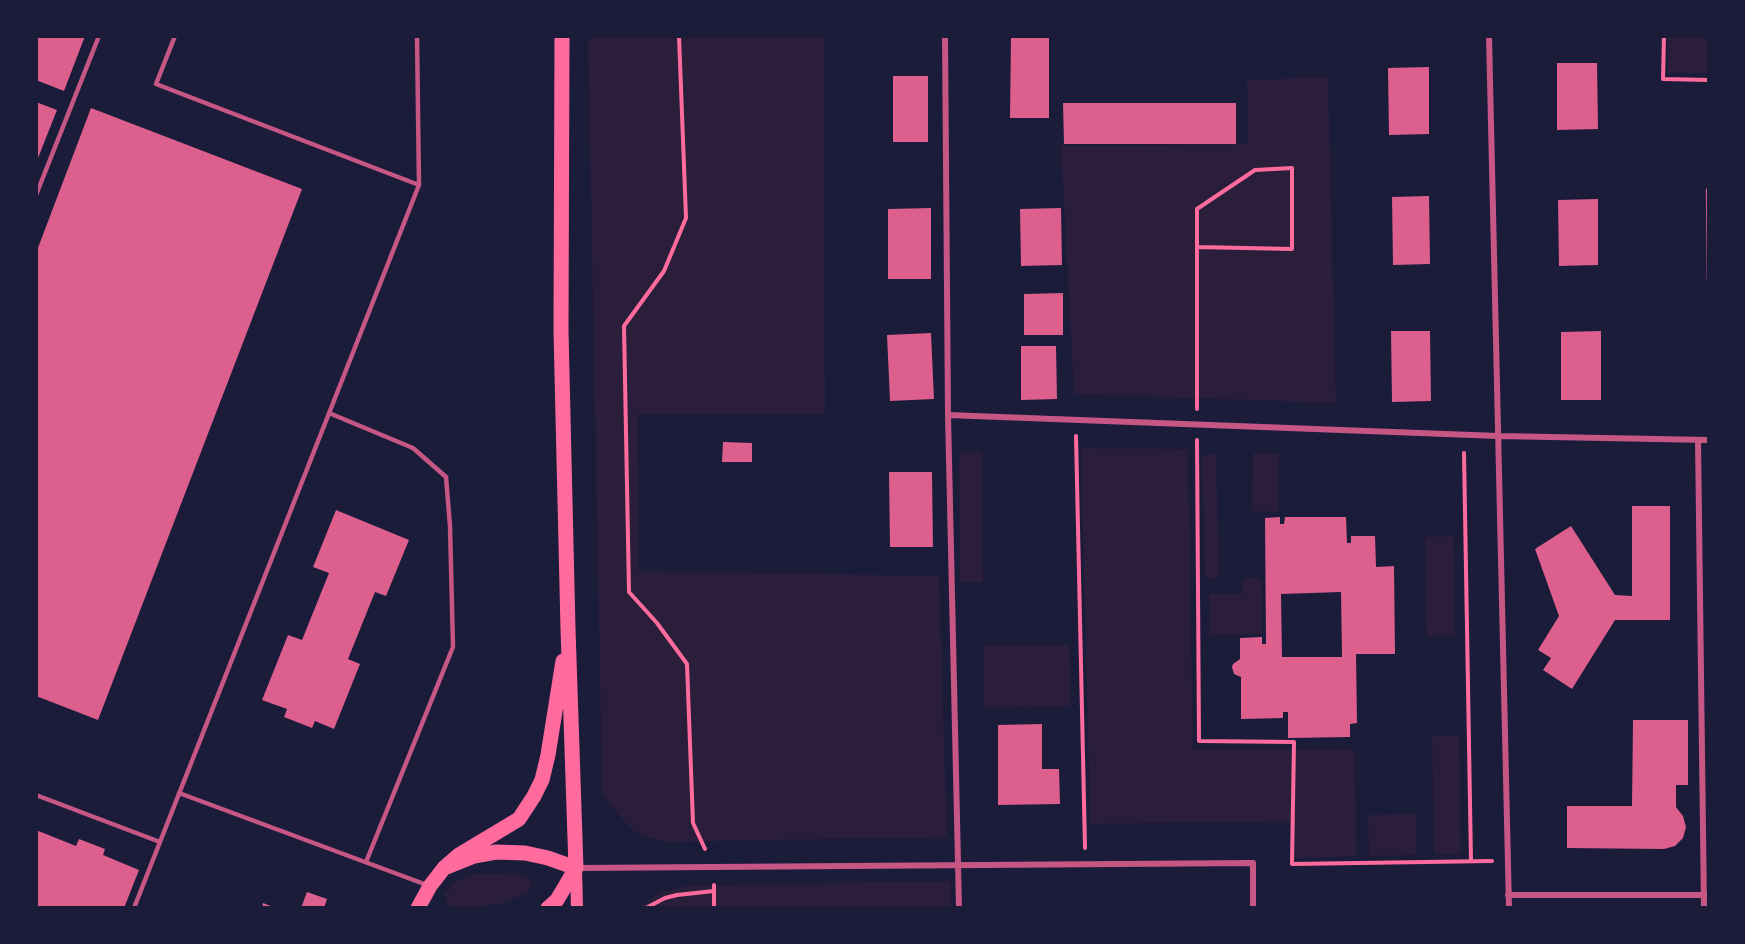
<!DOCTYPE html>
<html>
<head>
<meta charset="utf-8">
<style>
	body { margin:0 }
	#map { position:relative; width:1745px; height:944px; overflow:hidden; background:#1b1b3a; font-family:"Fira Sans",sans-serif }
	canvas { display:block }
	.frame { position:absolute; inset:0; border:38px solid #1b1b3a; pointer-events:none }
</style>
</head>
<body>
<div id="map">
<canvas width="1745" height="944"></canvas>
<div class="frame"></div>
</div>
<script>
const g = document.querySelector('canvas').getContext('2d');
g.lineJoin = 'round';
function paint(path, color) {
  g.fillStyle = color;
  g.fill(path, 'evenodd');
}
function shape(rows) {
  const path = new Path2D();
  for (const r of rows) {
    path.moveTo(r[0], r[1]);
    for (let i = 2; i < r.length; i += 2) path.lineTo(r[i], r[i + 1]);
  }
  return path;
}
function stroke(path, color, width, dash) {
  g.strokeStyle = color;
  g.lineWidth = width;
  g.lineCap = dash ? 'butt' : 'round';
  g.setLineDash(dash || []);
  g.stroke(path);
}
paint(shape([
	[588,36,824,36,825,414,637,414,638,571,939,576,947,837,663,842,635,832,614,810,602,790],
	[1668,36,1709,36,1709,73,1668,73],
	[1328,77,1336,403,1074,394,1061,146,1248,144,1247,80],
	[1081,448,1188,449,1193,750,1354,750,1357,856,1292,858,1290,821,1090,824],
	[959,452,982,452,983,582,960,582],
	[1253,453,1279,454,1278,512,1252,511],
	[1216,454,1219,578,1205,578,1202,455],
	[1453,536,1455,635,1427,636,1425,537],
	[1243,578,1261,578,1262,634,1210,635,1209,594,1243,593],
	[1069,645,1070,706,984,708,984,646],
	[1459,735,1461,854,1434,854,1432,736],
	[1416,814,1417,855,1369,856,1368,815],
	[476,874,522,875,532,879,528,892,501,904,468,908,450,907,444,895,456,881],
	[951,881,951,908,637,908,661,892,687,886]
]), '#2a1e3b');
paint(shape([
	[36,36,85,36,64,91,36,80],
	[1011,36,1049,36,1049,118,1010,118],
	[1557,63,1597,63,1598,129,1557,130],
	[1429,67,1429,134,1389,135,1388,68],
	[893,76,928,76,928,142,893,142],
	[36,102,57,110,36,163],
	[1063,103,1236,103,1236,144,1064,144],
	[91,108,302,189,98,720,36,696,36,253],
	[1429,196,1430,264,1393,265,1392,197],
	[1598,199,1598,265,1559,266,1558,200],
	[931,208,931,279,888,279,888,209],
	[1061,208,1062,265,1021,266,1020,209],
	[1063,293,1063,335,1024,335,1024,294],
	[1391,331,1430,331,1431,401,1392,402],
	[1601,331,1601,400,1561,400,1561,332],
	[931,333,934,399,890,401,887,335],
	[1021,346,1056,346,1057,399,1021,400],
	[723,442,752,443,752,462,722,462],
	[889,472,932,472,933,547,890,547],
	[1632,506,1670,506,1670,620,1615,620,1572,689,1543,670,1551,658,1538,650,1559,616,1535,549,1571,526,1615,595,1632,596],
	[336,510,409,540,386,596,375,592,348,659,360,664,334,729,315,721,312,728,284,717,287,709,262,700,288,635,302,640,329,573,313,567],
	[1280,517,1280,524,1284,524,1285,517,1346,517,1347,543,1351,543,1351,536,1375,536,1376,567,1394,566,1395,654,1356,654,1357,723,1350,724,1350,737,1288,738,1288,712,1283,712,1283,718,1241,719,1241,677,1234,674,1232,667,1233,664,1240,659,1240,638,1262,637,1262,644,1266,644,1265,518],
	[1341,592,1342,657,1282,657,1281,594],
	[1633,720,1688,720,1688,785,1676,785,1676,807,1683,816,1686,827,1683,838,1675,846,1664,849,1567,848,1567,806,1632,806],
	[1042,724,1042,769,1059,769,1060,804,998,805,998,725],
	[36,830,76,846,79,839,105,849,103,855,139,870,124,908,36,908],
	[307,892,327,899,324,908,301,908],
	[263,903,276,908,262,908]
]), '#dd5f8e');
stroke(shape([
	[679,36,686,218,664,271,624,326,629,592,657,623,687,664,693,823,705,849],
	[1664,36,1663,79,1709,80],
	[1197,247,1292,249,1292,168,1255,170,1197,209,1197,409],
	[1076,436,1085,848],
	[1197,440,1199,741,1294,742,1292,864,1492,861],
	[1464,453,1471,861],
	[714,885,714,908],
	[646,908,665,898,677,895,714,891]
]), '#ff6b9d', 4);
stroke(shape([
	[175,36,156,84,419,185],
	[1709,190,1708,190,1709,280],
	[36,195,99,36],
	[329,413,413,448,446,477,450,526,453,647,366,862],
	[179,793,427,885],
	[36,795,160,842,419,185,417,36],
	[134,908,160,842]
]), '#c65784', 4.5);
stroke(shape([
	[945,36,948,415,959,908],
	[1489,36,1509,908],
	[948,415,1498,436,1709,440],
	[1698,440,1704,908],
	[577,868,1253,863,1253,908],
	[1508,895,1709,895]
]), '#c65784', 6);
stroke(shape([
	[576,868,577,908]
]), '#ff6b9d', 12);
stroke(shape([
	[562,36,561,331,568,629,576,868],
	[444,868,459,855,519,819,534,796,542,780,548,755,563,661],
	[418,908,430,886,444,868,474,856,496,852,525,853,548,858,576,868],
	[548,908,557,900,576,868]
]), '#ff6b9d', 15);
</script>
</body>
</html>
